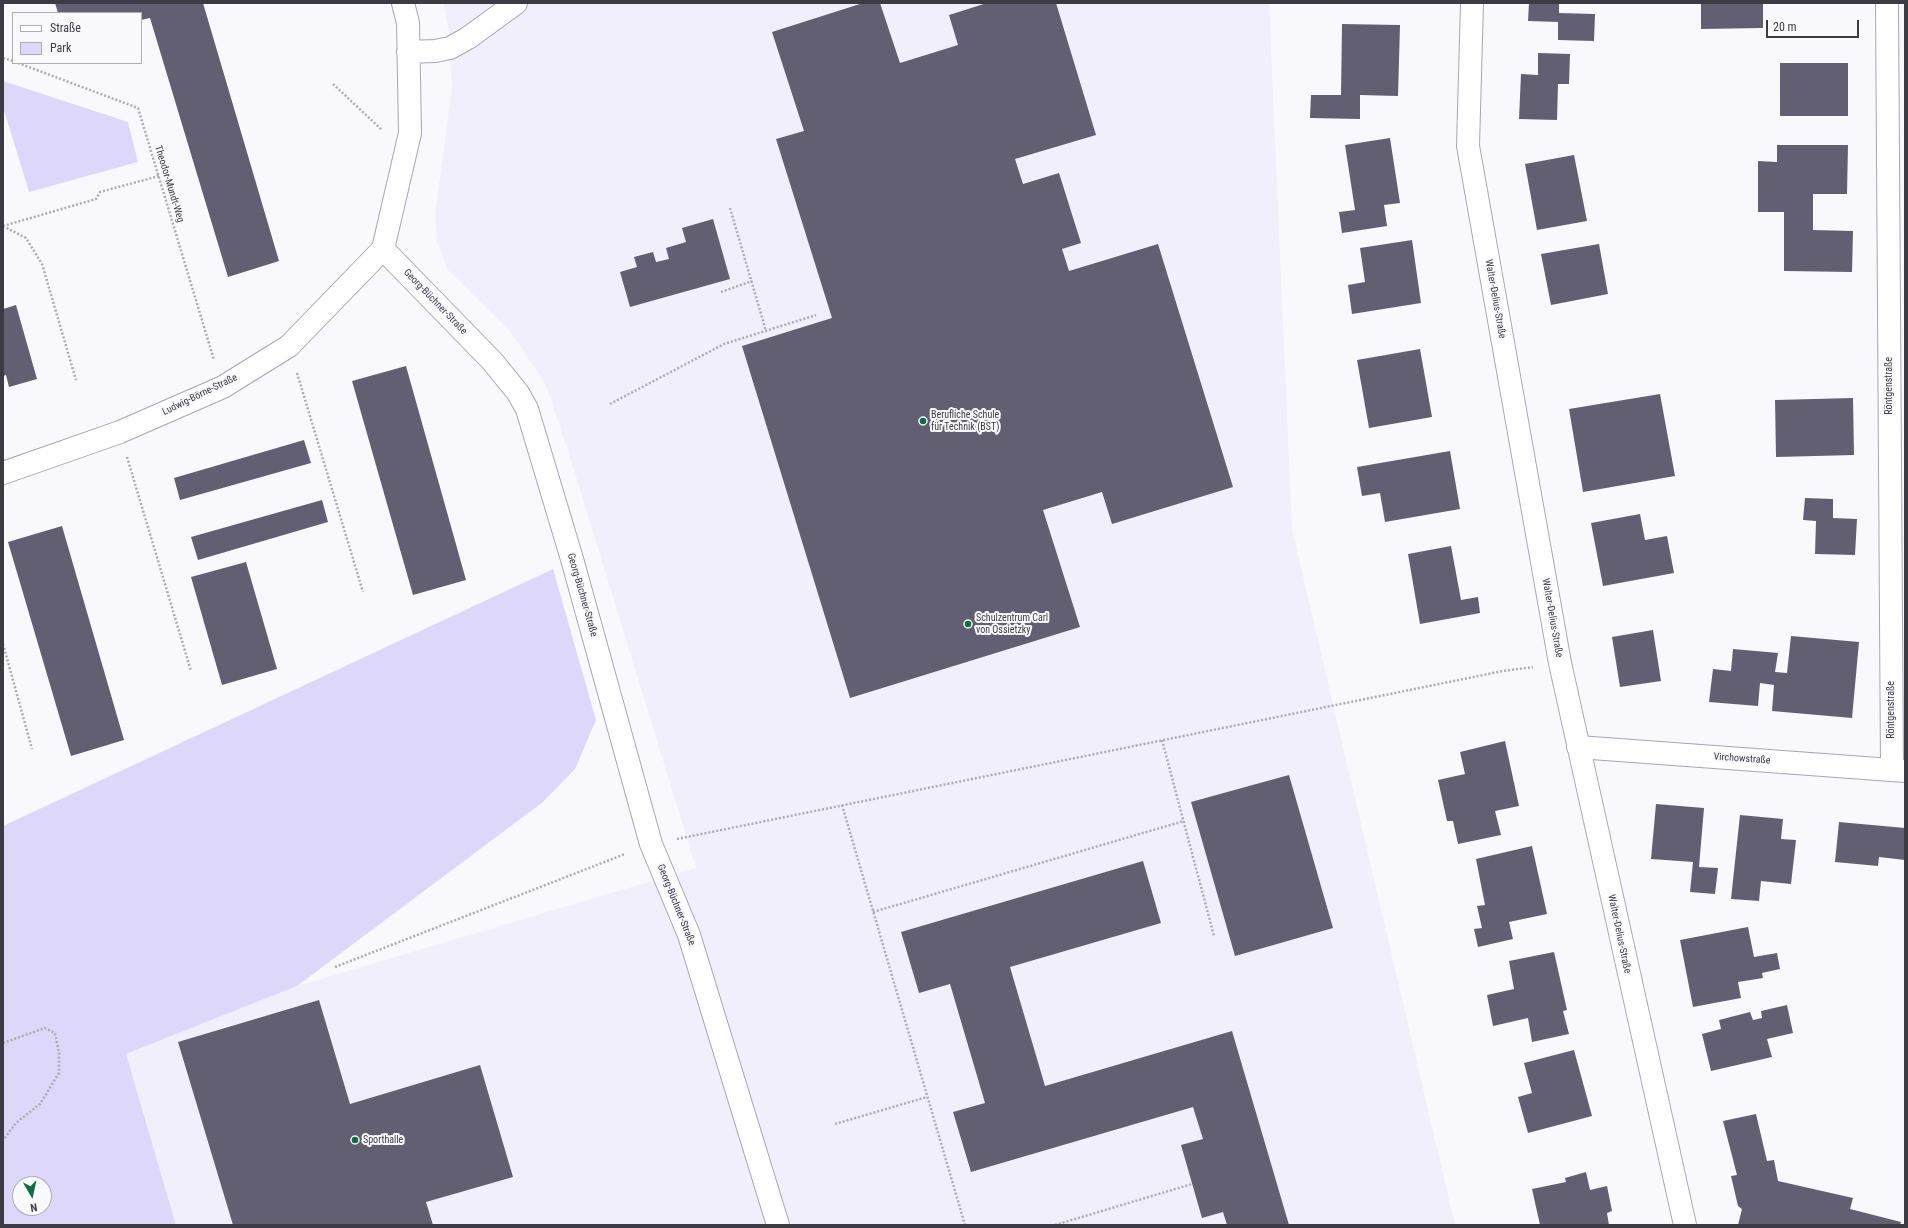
<!DOCTYPE html>
<html>
<head>
<meta charset="utf-8">
<style>
	body { margin:0 }
	#map { position:relative; width:1908px; height:1228px; overflow:hidden; background:#f9f9fd; font-family:"Roboto Condensed",sans-serif }
	canvas { display:block }
	.frame { position:absolute; inset:0; border:4px solid #3c3a43; pointer-events:none }
	.legend { position:absolute; left:12px; top:12px; width:130px; height:52px; box-sizing:border-box; background:#f9f9fd; border:1px solid #adadb3; margin:0; padding:5px 7px; list-style:none; font-size:12px; color:#3c3a43 }
	.legend li { display:flex; align-items:center; gap:8px; height:20px }
	.legend b { width:20px; border:1px solid #adadb3 }
	.north { position:absolute; left:12px; top:1176px; width:40px; height:40px; box-sizing:border-box; background:#f9f9fd; border:1px solid #adadb3; border-radius:50%; rotate:171deg; font-size:11px; font-weight:700; line-height:16px; text-align:center; color:#3c3a43 }
	.north::after { content:''; display:block; margin:auto; width:14px; height:18px; background:#106b3f; clip-path:polygon(50% 0,100% 100%,50% 72%,0 100%) }
	.scale { position:absolute; left:1766px; top:20px; width:93px; height:18px; box-sizing:border-box; border:2px solid #3c3a43; border-top:0; padding-left:5px; font-size:12px; line-height:14px; white-space:nowrap; color:#3c3a43; -webkit-text-stroke:3px #f9f9fd; paint-order:stroke }
</style>
</head>
<body>
<div id="map">
<canvas width="1908" height="1228"></canvas>
<div class="frame"></div>
<ul class="legend">
<li><b style="height:5px;background:#fff"></b>Straße</li>
<li><b style="height:11px;background:#ddd7fa"></b>Park</li>
</ul>
<div class="north">N</div>
<div class="scale">20 m</div>
</div>
<script>
const g = document.querySelector('canvas').getContext('2d');
g.lineJoin = 'round';
function paint(path, color) {
  g.fillStyle = color;
  g.fill(path, 'evenodd');
}
function shape(rows) {
  const path = new Path2D();
  for (const r of rows) {
    path.moveTo(r[0], r[1]);
    for (let i = 2; i < r.length; i += 2) path.lineTo(r[i], r[i + 1]);
  }
  return path;
}
function stroke(path, color, width, dash) {
  g.strokeStyle = color;
  g.lineWidth = width;
  g.lineCap = dash ? 'butt' : 'round';
  g.setLineDash(dash || []);
  g.stroke(path);
}
function drawText(font, color, halo, rows, align = 'center') {
  g.font = font + ' "Roboto Condensed",sans-serif';
  g.lineWidth = 4;
  g.setLineDash([]);
  g.textBaseline = 'middle';
  g.strokeStyle = halo;
  g.fillStyle = color;
  for (const [text, x, y, turn = 0] of rows) {
    g.save();
    g.translate(x, y);
    g.rotate((+turn || 0) * Math.PI / 180);
    g.textAlign = isNaN(turn) ? turn : align;
    if (halo) g.strokeText(text, 0, 0);
    g.fillText(text, 0, 0);
    g.restore();
  }
}
paint(shape([
	[443,3,1269,3,1292,529,1455,1225,176,1225,126,1054,297,986,696,868,570,457,546,385,510,331,448,270,437,243,435,215,452,87,448,26]
]), '#f1effb');
paint(shape([
	[3,81,128,122,138,162,29,192,3,107],
	[553,569,596,720,575,769,543,802,297,986,126,1054,176,1225,3,1225,3,826],
	[20,1184,44,1184,44,1208,20,1208]
]), '#ddd7fa');
paint(shape([
	[55,3,203,3,279,261,228,277,150,18,141,20,141,13,58,13],
	[863,3,880,3,900,63,958,45,949,15,987,3,1056,3,1096,135,1015,159,1023,184,1059,173,1081,243,1062,249,1069,271,1158,244,1233,487,1112,524,1102,492,1043,510,1080,627,850,698,742,346,832,318,776,139,804,131,772,32],
	[1529,3,1559,3,1559,13,1595,14,1594,41,1558,40,1558,22,1528,21],
	[1701,3,1763,3,1763,28,1701,29],
	[1342,24,1400,25,1398,96,1360,95,1360,119,1310,118,1311,95,1341,95],
	[1538,53,1570,54,1569,84,1558,84,1557,120,1519,119,1521,74,1538,75],
	[1780,63,1848,63,1848,116,1780,116],
	[1390,138,1400,203,1384,205,1387,226,1342,233,1339,212,1355,210,1345,145],
	[1777,145,1848,145,1847,194,1813,194,1813,230,1853,231,1852,272,1784,271,1784,212,1758,212,1758,161,1777,162],
	[1574,155,1587,221,1537,230,1525,164],
	[713,219,730,279,630,307,620,272,637,267,634,257,653,252,656,262,669,259,666,248,686,242,682,228],
	[1412,240,1421,303,1352,314,1348,285,1365,282,1360,248],
	[1599,244,1608,294,1551,305,1541,254],
	[16,305,37,379,9,387,6,375,3,376,3,309],
	[1420,349,1432,417,1369,428,1357,360],
	[406,366,466,580,413,595,352,381],
	[1660,394,1675,476,1583,492,1569,409],
	[1853,398,1854,455,1776,457,1775,400],
	[304,440,311,463,180,500,174,478],
	[1450,451,1460,509,1385,522,1380,493,1362,496,1357,467],
	[1805,498,1833,499,1833,518,1857,519,1855,555,1815,554,1816,521,1803,520],
	[322,500,328,522,198,560,191,537],
	[1640,514,1645,540,1667,536,1674,573,1603,586,1591,523],
	[62,526,124,740,71,756,8,542],
	[1451,546,1461,600,1478,597,1480,613,1420,624,1408,554],
	[246,562,277,669,222,685,191,577],
	[1653,630,1661,681,1620,687,1612,637],
	[1791,636,1859,642,1852,718,1772,711,1774,685,1760,683,1758,706,1709,702,1713,669,1731,671,1733,649,1778,653,1775,672,1787,673],
	[1505,741,1519,806,1495,811,1501,835,1458,844,1453,821,1447,821,1438,780,1465,774,1460,752],
	[1289,775,1333,928,1235,956,1191,802],
	[1656,804,1704,808,1699,867,1718,868,1715,894,1690,892,1693,862,1651,859],
	[1740,815,1783,819,1781,839,1796,840,1791,884,1761,881,1759,901,1731,899],
	[1839,822,1905,828,1905,860,1879,857,1878,866,1835,862],
	[1532,846,1547,914,1509,922,1513,939,1478,947,1474,929,1482,928,1477,906,1485,905,1476,859],
	[1143,861,1161,923,1010,967,1045,1086,1232,1031,1289,1225,1227,1225,1223,1212,1202,1218,1181,1145,1203,1139,1193,1107,971,1172,953,1112,985,1103,950,984,919,993,901,932],
	[1748,927,1754,957,1777,953,1780,969,1762,973,1763,978,1738,982,1741,998,1693,1007,1680,940],
	[1554,952,1567,1010,1563,1011,1569,1034,1532,1042,1528,1018,1493,1026,1487,995,1514,989,1509,961],
	[319,1000,350,1104,480,1065,513,1177,426,1202,433,1225,233,1225,178,1042],
	[1787,1005,1793,1033,1767,1039,1772,1057,1711,1071,1702,1034,1721,1029,1719,1020,1750,1012,1753,1020,1762,1018,1761,1011],
	[1574,1050,1592,1116,1528,1133,1518,1097,1532,1093,1524,1063],
	[1756,1114,1767,1161,1774,1160,1778,1181,1853,1198,1850,1209,1901,1222,1900,1225,1738,1225,1742,1209,1738,1206,1731,1176,1737,1175,1723,1121],
	[1586,1172,1590,1190,1607,1186,1612,1211,1607,1213,1609,1225,1540,1225,1532,1189,1566,1182,1565,1178]
]), '#635f72');
const minor = shape([
	[1472,3,1468,146,1560,663,1685,1225],
	[1887,3,1892,770],
	[408,52,435,51,450,48,468,38,516,3],
	[383,249,493,362,518,393,527,409,572,559,651,844,689,935,778,1225],
	[383,249,410,133,408,23,403,3],
	[3,473,120,432,223,387,289,346,383,249],
	[1578,747,1905,771]
]);
stroke(minor, '#a7a4b9', 24);
stroke(shape([
	[3,58,13,61],
	[18,63,138,108,214,360],
	[333,84,382,130],
	[730,208,766,331],
	[3,226,26,238,42,264,76,380],
	[3,226,96,199,100,192,159,176],
	[721,292,752,281],
	[297,373,363,592],
	[610,404,724,344,816,315],
	[127,457,191,671],
	[3,644,32,749],
	[1162,740,1214,936],
	[842,805,965,1225],
	[677,839,1503,671,1533,667],
	[873,912,1184,821],
	[335,967,625,854],
	[3,1043,45,1028,55,1033,59,1053,59,1073,40,1104,16,1123,3,1140],
	[835,1124,927,1097],
	[1055,1225,1192,1184]
]), '#acabb2', 2.5, [2, 2]);
stroke(minor, '#fff', 22);
for (const [x, y, r, color] of [
	[923,421,4,"#106b3f"],
	[968,624,4,"#106b3f"],
	[355,1140,4,"#106b3f"]
]) {
  const dot = new Path2D();
  dot.arc(x, y, r, 0, 2 * Math.PI);
  g.fillStyle = color;
  g.fill(dot);
  stroke(dot, '#f9f9fd', 1.5);
}
drawText('10px', '#3c3a43', '#f9f9fd', [
	["Theodor-Mundt-Weg",169,184,73],
	["Walter-Delius-Straße",1495,299,80],
	["Georg-Büchner-Straße",435,302,46],
	["Röntgenstraße",1889,386,-90],
	["Ludwig-Börne-Straße",200,395,-26],
	["Georg-Büchner-Straße",582,595,74],
	["Walter-Delius-Straße",1552,618,80],
	["Röntgenstraße",1891,710,-90],
	["Virchowstraße",1742,759,4],
	["Georg-Büchner-Straße",676,905,68],
	["Walter-Delius-Straße",1619,934,78]
]);
drawText('10px', '#3c3a43', '#f9f9fd', [
	["Berufliche Schule",931,415],
	["für Technik (BST)",931,427],
	["Schulzentrum Carl",976,618],
	["von Ossietzky",976,630],
	["Sporthalle",363,1140]
], 'left');
</script>
</body>
</html>
